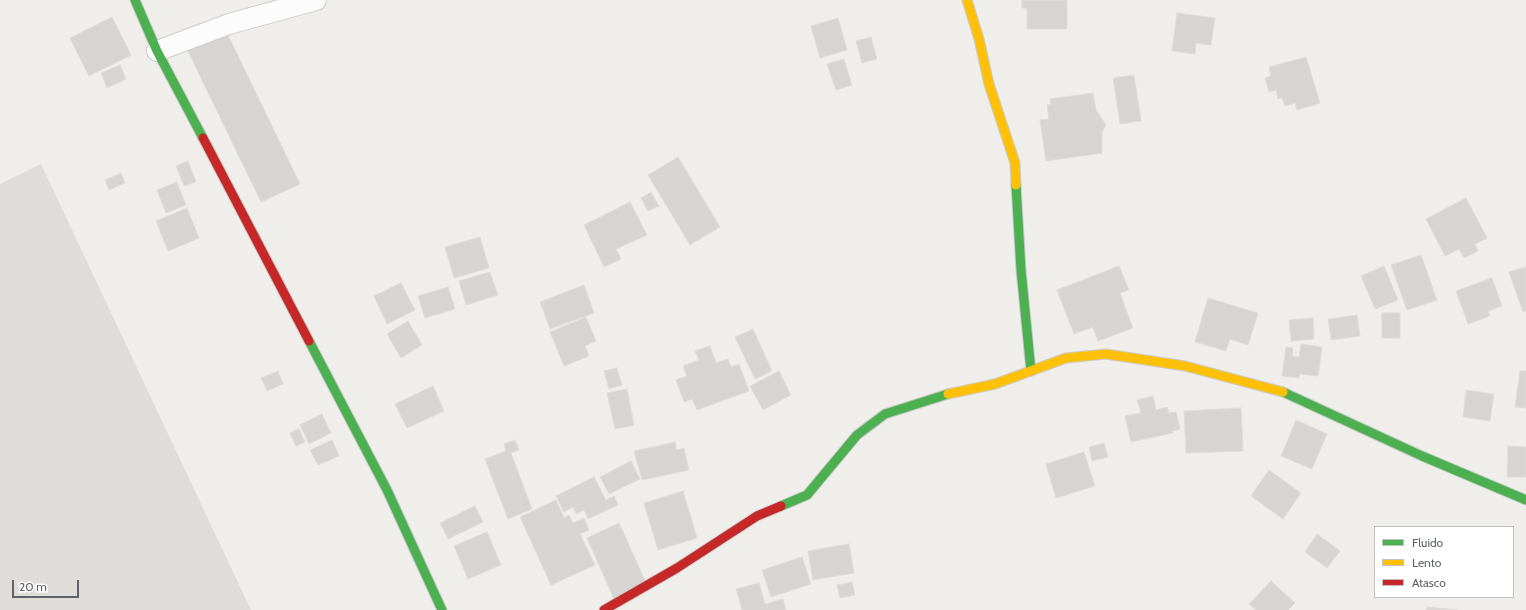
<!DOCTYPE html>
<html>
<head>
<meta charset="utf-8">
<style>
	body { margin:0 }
	#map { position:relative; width:1526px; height:610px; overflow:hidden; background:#efeeea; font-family:Cabin,sans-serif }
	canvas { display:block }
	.legend { position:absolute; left:1374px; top:526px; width:140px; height:72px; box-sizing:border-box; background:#fff; border:1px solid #bfc1c3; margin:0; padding:5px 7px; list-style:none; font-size:12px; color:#5f6368 }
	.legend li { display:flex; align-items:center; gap:8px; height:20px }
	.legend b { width:20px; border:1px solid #bfc1c3 }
	.scale { position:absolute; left:12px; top:580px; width:67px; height:18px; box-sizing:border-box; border:2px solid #5f6368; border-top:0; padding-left:5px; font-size:12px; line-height:14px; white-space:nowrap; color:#5f6368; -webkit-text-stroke:3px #fff; paint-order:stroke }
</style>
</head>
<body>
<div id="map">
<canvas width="1526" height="610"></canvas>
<ul class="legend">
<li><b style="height:5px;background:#4caf50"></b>Fluido</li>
<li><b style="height:5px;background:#ffc107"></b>Lento</li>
<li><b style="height:5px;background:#c62828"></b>Atasco</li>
</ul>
<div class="scale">20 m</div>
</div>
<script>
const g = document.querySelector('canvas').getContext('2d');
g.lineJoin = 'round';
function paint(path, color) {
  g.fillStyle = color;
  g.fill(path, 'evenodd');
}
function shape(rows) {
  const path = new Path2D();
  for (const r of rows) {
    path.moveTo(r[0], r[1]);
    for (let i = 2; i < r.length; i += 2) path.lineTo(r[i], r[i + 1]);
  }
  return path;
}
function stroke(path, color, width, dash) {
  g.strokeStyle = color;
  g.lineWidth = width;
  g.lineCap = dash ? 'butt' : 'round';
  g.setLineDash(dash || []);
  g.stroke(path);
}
paint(shape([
	[41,164,251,610,0,610,0,184]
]), '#dfddda');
const building = shape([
	[1022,0,1067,0,1067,29,1027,29,1027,8,1022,8,1022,0],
	[1177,13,1215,18,1211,45,1196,43,1195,54,1172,51,1177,13],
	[112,17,131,55,89,76,70,38,112,17],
	[838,18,847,50,820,58,811,26,838,18],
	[225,29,300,184,261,202,186,47,225,29],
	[871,37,877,59,862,63,856,41,871,37],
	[1306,57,1320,103,1297,110,1295,103,1285,106,1282,98,1278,99,1276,90,1269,92,1265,78,1271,76,1269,67,1306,57],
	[844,59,852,85,836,90,827,64,844,59],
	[120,65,126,79,107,88,101,73,120,65],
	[1134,75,1141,121,1120,124,1113,78,1134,75],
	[1093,93,1096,110,1106,125,1102,132,1102,153,1046,161,1040,120,1049,119,1047,105,1051,104,1050,99,1093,93],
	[678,157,720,227,690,245,648,175,678,157],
	[188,161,196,182,184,186,176,166,188,161],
	[121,173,125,183,109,190,105,180,121,173],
	[177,182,186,205,166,213,157,190,177,182],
	[651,192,659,206,648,211,641,198,651,192],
	[1466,198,1487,238,1475,244,1478,251,1464,258,1459,249,1445,256,1426,219,1466,198],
	[630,202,647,235,616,249,621,259,604,267,584,225,630,202],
	[187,208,199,238,168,251,156,221,187,208],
	[480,237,489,268,454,278,445,247,480,237],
	[1421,255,1437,300,1407,310,1391,265,1421,255],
	[1119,266,1129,290,1120,293,1133,328,1098,341,1093,327,1074,334,1057,290,1119,266],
	[1384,266,1398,300,1375,309,1361,276,1384,266],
	[1526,267,1526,311,1523,312,1509,272,1526,267],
	[490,272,498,295,466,305,459,281,490,272],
	[1492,278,1502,306,1488,311,1490,316,1468,324,1456,291,1492,278],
	[401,283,415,310,387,324,374,296,401,283],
	[584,285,594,313,550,329,540,302,584,285],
	[448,287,455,309,425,318,418,296,448,287],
	[1208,298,1258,313,1248,345,1230,339,1226,351,1195,342,1208,298],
	[1382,313,1400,313,1400,338,1382,338,1382,313],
	[1357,315,1360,336,1331,340,1328,319,1357,315],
	[586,317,596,341,585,346,589,356,564,366,550,332,586,317],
	[1313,318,1314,339,1291,341,1289,320,1313,318],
	[408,321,422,345,401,358,387,334,408,321],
	[753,329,772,371,755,379,735,337,753,329],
	[1301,344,1322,347,1318,376,1300,374,1299,378,1282,376,1286,347,1293,348,1292,356,1299,357,1301,344],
	[710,346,716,363,728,359,731,367,739,364,749,391,697,410,692,399,684,402,676,380,687,376,683,366,699,360,695,351,710,346],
	[617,368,622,385,609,389,604,371,617,368],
	[278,371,283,384,267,391,261,378,278,371],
	[779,371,791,395,763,410,750,386,779,371],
	[1520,371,1526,371,1526,408,1515,407,1520,371],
	[433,386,444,411,407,428,395,404,433,386],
	[627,389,634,425,615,429,607,393,627,389],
	[1466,390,1494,394,1490,421,1463,417,1466,390],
	[1153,396,1156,410,1167,407,1169,413,1176,412,1180,429,1173,431,1173,433,1131,442,1125,416,1141,413,1137,400,1153,396],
	[1241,408,1243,451,1186,453,1184,411,1241,408],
	[322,414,331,433,309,444,300,425,322,414],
	[1296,420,1327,434,1312,469,1281,456,1296,420],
	[299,429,305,442,296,446,290,433,299,429],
	[332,440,339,456,318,465,310,450,332,440],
	[515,440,519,450,511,453,532,509,508,519,485,459,506,451,504,444,515,440],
	[675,442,677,450,684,448,689,470,642,480,634,451,675,442],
	[1104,443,1108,457,1092,461,1089,447,1104,443],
	[1508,446,1526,447,1526,477,1507,477,1508,446],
	[1084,452,1095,486,1056,498,1046,464,1084,452],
	[631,461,640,479,609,494,600,477,631,461],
	[1269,470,1301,493,1283,519,1251,496,1269,470],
	[594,477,606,500,614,496,618,505,588,519,584,510,576,514,573,507,564,512,556,496,594,477],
	[683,491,697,538,658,550,644,503,683,491],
	[556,500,564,518,569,515,573,523,584,518,589,530,580,534,595,565,551,585,520,517,556,500],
	[475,506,483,522,448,539,440,523,475,506],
	[619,523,647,585,614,599,587,538,619,523],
	[487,532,501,565,468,579,454,546,487,532],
	[1317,534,1340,551,1327,568,1305,552,1317,534],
	[849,544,854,573,813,580,808,551,849,544],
	[802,557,811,584,771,597,762,570,802,557],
	[1271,581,1295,603,1288,610,1256,610,1249,604,1271,581],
	[852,582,855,595,840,598,837,585,852,582],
	[759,583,765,604,783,599,786,610,742,610,736,589,759,583],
	[1427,607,1458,610,1426,610,1427,607]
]);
paint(building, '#d6d5d3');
stroke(building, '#deddd9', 1);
const street = shape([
	[157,51,229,24,316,0]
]);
const fast = shape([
	[135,0,157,51,203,138],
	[1016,185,1021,270,1031,371],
	[309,341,387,490,442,610],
	[1283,392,1422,456,1526,500],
	[781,506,807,495,857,435,885,414,948,394]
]);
const slow = shape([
	[967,0,979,39,989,84,1015,163,1016,185],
	[948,394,995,384,1066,358,1106,354,1185,366,1283,392]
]);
const jam = shape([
	[203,138,309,341],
	[604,610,677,568,757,516,781,506]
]);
stroke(street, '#cbcccc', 22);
stroke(fast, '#cacacb', 11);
stroke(slow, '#cacacb', 11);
stroke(jam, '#cacacb', 11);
stroke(street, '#fdfcfc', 20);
stroke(fast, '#4caf50', 9);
stroke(slow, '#ffc107', 9);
stroke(jam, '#c62828', 9);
</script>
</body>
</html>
